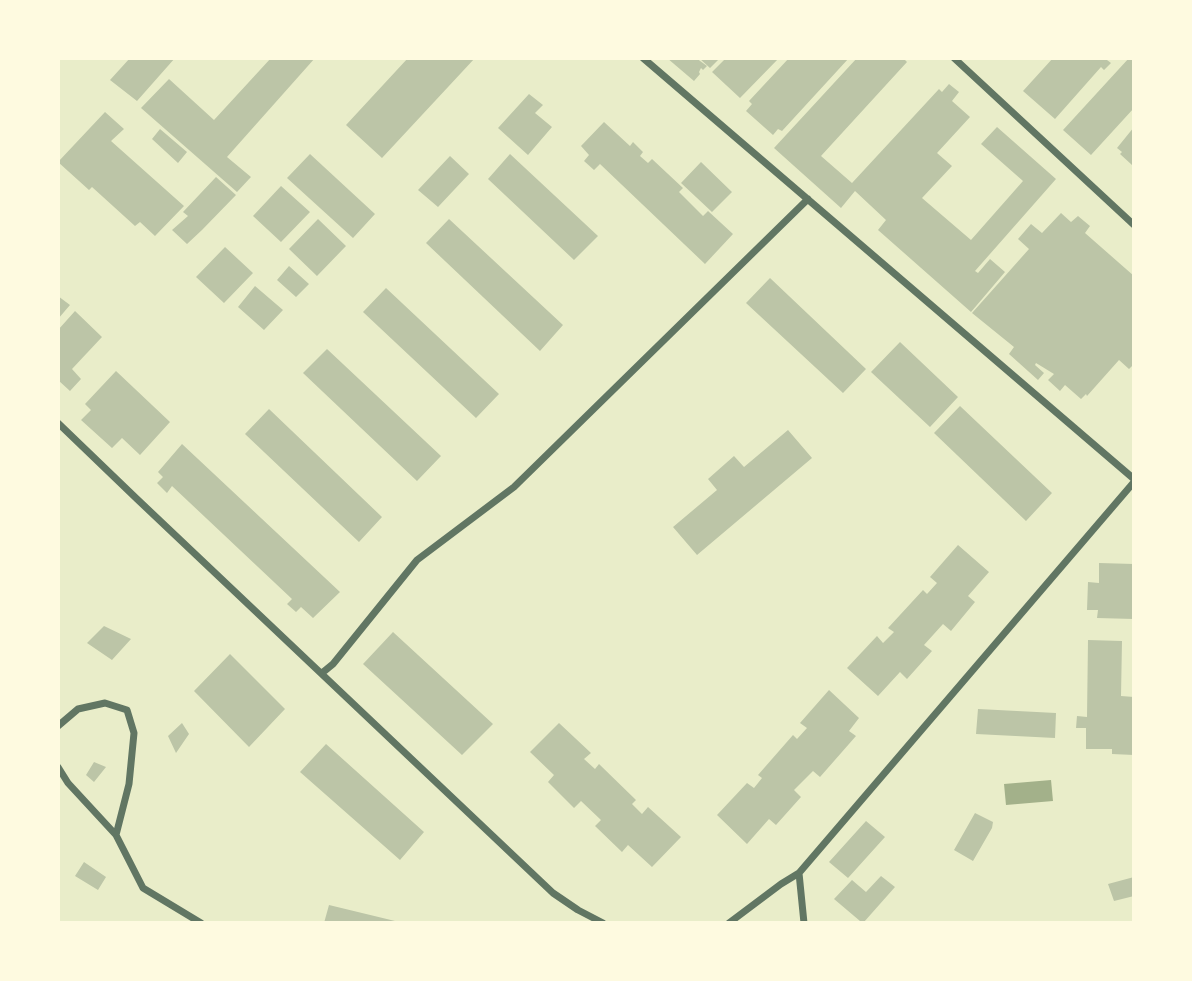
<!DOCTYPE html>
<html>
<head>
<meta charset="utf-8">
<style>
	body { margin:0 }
	#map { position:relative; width:1192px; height:981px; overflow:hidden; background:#e9edc9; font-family:Commissioner,sans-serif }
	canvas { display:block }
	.frame { position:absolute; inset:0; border:60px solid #fefae0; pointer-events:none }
</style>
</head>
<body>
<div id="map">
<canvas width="1192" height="981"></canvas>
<div class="frame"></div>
</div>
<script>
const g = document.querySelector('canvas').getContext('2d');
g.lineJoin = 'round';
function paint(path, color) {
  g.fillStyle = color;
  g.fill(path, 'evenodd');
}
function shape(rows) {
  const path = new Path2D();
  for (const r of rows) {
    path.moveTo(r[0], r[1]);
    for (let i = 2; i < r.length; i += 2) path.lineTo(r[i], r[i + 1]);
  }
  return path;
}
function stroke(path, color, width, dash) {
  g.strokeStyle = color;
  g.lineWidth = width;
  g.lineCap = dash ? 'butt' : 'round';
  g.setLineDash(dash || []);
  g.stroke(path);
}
paint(shape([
	[1051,780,1053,801,1006,805,1004,784]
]), '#a3b18a');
paint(shape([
	[130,58,175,58,137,101,110,80],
	[271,58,315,58,227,157,251,177,237,192,141,108,169,79,214,120],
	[408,58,475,58,382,158,346,125],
	[667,58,696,58,707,66,703,70,701,68,699,72,700,74,694,81],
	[699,58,720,58,710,68],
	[726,58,779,58,740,98,712,72],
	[789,58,849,58,782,131,778,129,773,135,746,111,752,104,749,101],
	[857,58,903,58,907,62,821,156,852,183,939,89,942,92,949,84,959,92,952,101,970,117,937,153,952,166,922,198,971,240,1023,181,981,144,997,127,1056,179,975,271,978,273,990,259,1005,272,971,312,878,230,886,220,855,191,841,208,774,148],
	[1053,58,1109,58,1107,60,1111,63,1104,70,1101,67,1055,119,1023,91],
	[1129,58,1134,58,1134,108,1091,155,1063,130],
	[529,94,543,105,535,113,552,127,528,155,498,128],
	[105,112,124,129,111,141,184,206,155,236,140,222,135,226,92,187,89,190,58,162],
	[604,122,630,146,633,142,643,152,640,156,648,163,652,159,683,188,679,192,703,216,708,211,733,234,705,264,600,164,594,170,584,161,589,155,581,146],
	[1134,127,1134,162,1132,165,1120,154,1122,152,1117,148],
	[160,129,187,152,178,163,152,139],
	[310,154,375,214,353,238,287,178],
	[510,154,598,236,574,260,488,179],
	[450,156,469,174,438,207,418,190],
	[701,162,732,192,712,212,681,183],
	[216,177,236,195,202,230,187,244,172,230,188,216,183,212],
	[281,186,310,212,281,242,253,216],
	[1061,213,1071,222,1078,216,1090,226,1085,233,1134,276,1134,342,1132,345,1134,348,1134,364,1129,369,1119,360,1087,396,1086,394,1081,399,1065,385,1060,391,1048,380,1054,374,1036,363,1035,365,1044,373,1038,380,1009,354,1014,347,972,313,1029,249,1018,239,1031,224,1042,233],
	[318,219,346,246,317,276,289,249],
	[449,219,563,325,540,351,426,243],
	[225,247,253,273,224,303,196,277],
	[289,266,309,284,296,297,277,280],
	[770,278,866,369,843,393,746,303],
	[255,286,283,310,264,330,238,307],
	[386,288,499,394,476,418,363,312],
	[58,296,70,305,58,319],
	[75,311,102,337,72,369,81,379,70,391,58,380,58,330],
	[900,342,958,397,930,427,871,372],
	[327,349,441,456,417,481,303,373],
	[116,371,170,422,140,455,122,438,112,448,81,420,91,410,85,404],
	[960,406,1052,493,1026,521,934,433],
	[269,409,382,517,359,542,245,434],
	[788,430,812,458,697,555,673,527,717,490,708,479,734,456,744,467],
	[182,444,340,592,313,618,301,607,296,612,287,604,292,599,172,486,167,493,157,483,163,477,158,472],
	[958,545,989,572,968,596,975,602,951,631,943,624,924,645,932,651,907,679,900,672,878,696,847,668,877,636,883,643,894,632,888,628,923,590,927,594,937,583,930,577],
	[1099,563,1134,564,1134,619,1097,618,1098,610,1087,610,1088,582,1099,583],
	[104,626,131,639,112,660,87,643],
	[393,632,493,724,462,755,363,664],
	[1088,640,1122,641,1121,696,1134,697,1134,755,1112,754,1112,749,1086,749,1086,728,1076,728,1077,716,1087,717],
	[230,654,285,709,249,747,194,691],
	[829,690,859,718,849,731,856,736,820,777,813,771,794,790,801,797,776,825,769,819,747,844,717,815,747,783,754,788,762,778,758,775,793,735,797,739,807,728,800,723],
	[978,709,1056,713,1055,738,976,734],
	[182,723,189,734,176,753,168,736],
	[559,723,591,753,584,759,595,769,599,764,636,800,632,804,642,814,648,807,681,837,652,867,628,845,622,852,595,826,601,820,581,801,574,808,548,782,554,775,530,752],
	[326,744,424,832,400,860,300,772],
	[94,762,106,767,94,782,86,775],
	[975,813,993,822,992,828,973,861,954,850],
	[866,821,885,837,848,878,829,862],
	[84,862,106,877,98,890,75,876],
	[881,876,895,887,864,922,860,921,834,899,852,880,866,892],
	[1134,877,1134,896,1114,901,1108,884],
	[329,905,395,921,394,923,324,923]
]), '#bcc5a7');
stroke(shape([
	[643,58,1134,479],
	[954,58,1134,225],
	[58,423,137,499,553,893,578,910,603,923],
	[322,673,333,664,417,560,514,487,808,199],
	[58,726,78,709,105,703,127,710,134,733,129,784,116,835,143,888,201,923],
	[58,767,68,783,116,835],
	[729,923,781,884,799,873],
	[804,923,799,873,1134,482]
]), '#617663', 7);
</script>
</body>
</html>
